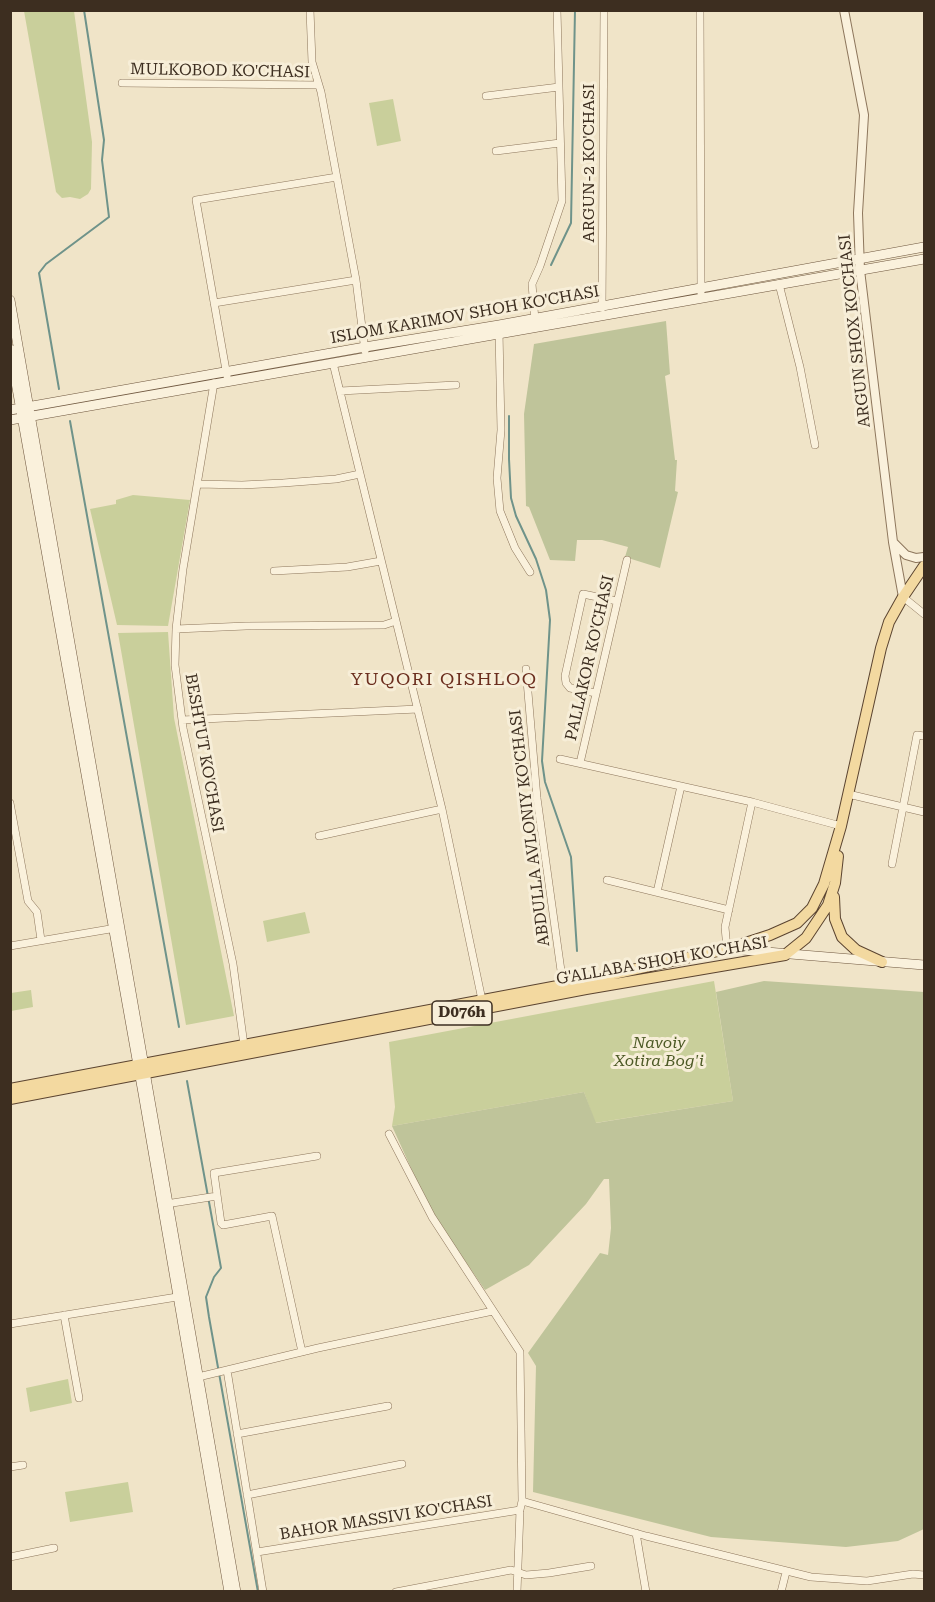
<!DOCTYPE html>
<html>
<head>
<meta charset="utf-8">
<style>
	body { margin:0 }
	#map { position:relative; width:935px; height:1602px; overflow:hidden; background:#f0e4c8; font-family:"Roboto Serif",serif }
	canvas { display:block }
	.frame { position:absolute; inset:0; border:12px solid #3d2e20; pointer-events:none }
</style>
</head>
<body>
<div id="map">
<canvas width="935" height="1602"></canvas>
<div class="frame"></div>
</div>
<script>
const g = document.querySelector('canvas').getContext('2d');
g.lineJoin = 'round';
function paint(path, color) {
  g.fillStyle = color;
  g.fill(path, 'evenodd');
}
function shape(rows) {
  const path = new Path2D();
  for (const r of rows) {
    path.moveTo(r[0], r[1]);
    for (let i = 2; i < r.length; i += 2) path.lineTo(r[i], r[i + 1]);
  }
  return path;
}
function stroke(path, color, width, dash) {
  g.strokeStyle = color;
  g.lineWidth = width;
  g.lineCap = dash ? 'butt' : 'round';
  g.setLineDash(dash || []);
  g.stroke(path);
}
function drawText(font, color, halo, rows, align = 'center') {
  g.font = font + ' "Roboto Serif",serif';
  g.lineWidth = 6;
  g.setLineDash([]);
  g.textBaseline = 'middle';
  g.strokeStyle = halo;
  g.fillStyle = color;
  for (const [text, x, y, turn = 0] of rows) {
    g.save();
    g.translate(x, y);
    g.rotate((+turn || 0) * Math.PI / 180);
    g.textAlign = isNaN(turn) ? turn : align;
    if (halo) g.strokeText(text, 0, 0);
    g.fillText(text, 0, 0);
    g.restore();
  }
}
paint(shape([
	[24,11,74,11,92,142,91,189,88,194,80,199,70,197,62,198,56,192],
	[393,99,401,141,377,146,369,103],
	[133,495,190,500,168,626,117,625,90,509,116,504,116,500],
	[168,632,174,718,234,1016,186,1025,118,633],
	[305,912,310,933,267,942,263,921],
	[714,981,733,1101,595,1123,584,1092,392,1126,395,1107,389,1042],
	[31,990,33,1007,11,1011,11,993],
	[68,1379,72,1403,30,1412,26,1388],
	[128,1482,133,1512,70,1522,65,1492]
]), '#c9cf9b');
paint(shape([
	[666,321,670,374,665,376,675,460,677,460,675,491,678,492,660,568,625,557,628,547,602,540,577,540,575,561,550,560,529,507,526,506,524,414,534,344],
	[764,981,924,992,924,1529,898,1541,846,1547,711,1537,533,1492,536,1366,528,1353,600,1253,608,1255,611,1228,609,1179,604,1179,586,1204,529,1265,485,1290,430,1210,392,1126,584,1092,596,1123,733,1101,716,992]
]), '#bfc49a');
stroke(shape([
	[551,265,571,223,575,10],
	[59,389,39,273,46,264,109,217,102,160,104,140,84,10],
	[509,416,509,459,511,498,516,516,536,559,546,590,550,620,542,761,545,782,571,857,577,951],
	[70,421,179,1027],
	[187,1081,221,1268,214,1277,206,1297,209,1317,258,1592]
]), '#6f938a', 2);
const minor = shape([
	[310,10,312,62,321,92,356,280,365,351],
	[700,10,701,293],
	[122,83,318,85],
	[486,96,559,87],
	[496,151,560,143],
	[779,284,800,367,815,445],
	[214,303,356,280],
	[602,308,604,10],
	[535,320,532,284,540,266,562,201,557,10],
	[499,331,501,430,497,478,500,511,515,548,530,572],
	[333,363,442,809,482,1000],
	[227,376,196,200,337,177],
	[214,383,183,569,176,629,175,665,183,728,233,964,244,1045],
	[340,391,456,385],
	[198,484,242,485,283,483,336,479,360,474],
	[274,571,347,567,381,561],
	[903,597,924,614],
	[176,629,246,626,384,625,396,621],
	[526,669,537,798,563,985],
	[596,693,570,688,566,683,565,676,583,594,617,601],
	[182,720,418,709],
	[560,759,752,802,841,826],
	[580,763,627,560],
	[848,794,924,812],
	[10,803,28,901,37,912,41,940],
	[319,836,442,809],
	[892,864,917,735,924,736],
	[607,880,729,910],
	[657,892,681,786],
	[10,946,116,928],
	[727,949,725,927,752,802],
	[389,1134,432,1217,520,1352,522,1501,520,1510,517,1592],
	[166,1204,217,1196],
	[64,1315,79,1398],
	[10,1324,177,1297],
	[302,1352,272,1216,223,1225,221,1223,214,1173,317,1156],
	[227,1370,263,1592],
	[194,1378,318,1348,493,1311],
	[237,1434,388,1406],
	[10,1467,23,1465],
	[247,1495,402,1464],
	[522,1501,646,1536,811,1577,867,1581,913,1574,924,1575],
	[636,1533,646,1592],
	[257,1552,520,1510],
	[10,1557,54,1548],
	[396,1592,511,1570,526,1575,549,1573,591,1566],
	[781,1592,786,1572]
]);
const tertiary = shape([
	[844,10,864,115,858,213,860,270,893,542,903,597],
	[894,543,906,555,916,558,924,557]
]);
const secondary = shape([
	[10,300,236,1592],
	[10,349,143,1093,229,1592],
	[10,410,365,347,499,325,924,247],
	[10,420,924,259],
	[730,949,924,965]
]);
const primary = shape([
	[834,897,835,919,842,937,856,950,882,962],
	[10,1089,563,985,727,949,770,935,797,923,812,908,824,884,841,826,881,648,889,622,903,597,924,566],
	[10,1099,586,989,785,955,806,938,828,905,835,883,838,856]
]);
stroke(minor, '#8d765c', 8);
stroke(tertiary, '#8d765c', 10);
stroke(secondary, '#6f573f', 10);
stroke(primary, '#5b4430', 12);
stroke(minor, '#faf1dc', 7);
stroke(tertiary, '#faf1dc', 8);
stroke(secondary, '#faf1dc', 9);
stroke(primary, '#f3d9a0', 10);
for (const [x, y, w] of [
	[462,1013,60]
]) {
  const box = new Path2D();
  box.roundRect(x - w / 2, y - 12, w, 24, 4.5);
  g.fillStyle = '#f7eed8';
  g.fill(box);
  stroke(box, '#3d2e20', 1.5);
}
drawText('bold 15px', '#3d2e20', null, [
	["D076h",462,1013]
]);
drawText('16px', '#3d2e20', '#f7eed8', [
	["MULKOBOD KO'CHASI",220,71,1],
	["ARGUN-2 KO'CHASI",589,163,-90],
	["ISLOM KARIMOV SHOH KO'CHASI",465,315,-10],
	["ARGUN SHOX KO'CHASI",855,331,-96],
	["PALLAKOR KO'CHASI",590,658,-77],
	["BESHTUT KO'CHASI",204,753,80],
	["ABDULLA AVLONIY KO'CHASI",530,828,-97],
	["G'ALLABA SHOH KO'CHASI",662,961,-10],
	["BAHOR MASSIVI KO'CHASI",386,1518,-9]
]);
drawText('italic 16px', '#4d5a26', '#f7eed8', [
	["Navoiy",659,1043],
	["Xotira Bog'i",659,1061]
]);
g.letterSpacing = '1.5px';
drawText('18px', '#6b2e1e', '#f7eed8', [
	["YUQORI QISHLOQ",444,680]
]);
g.letterSpacing = '0px';
</script>
</body>
</html>
